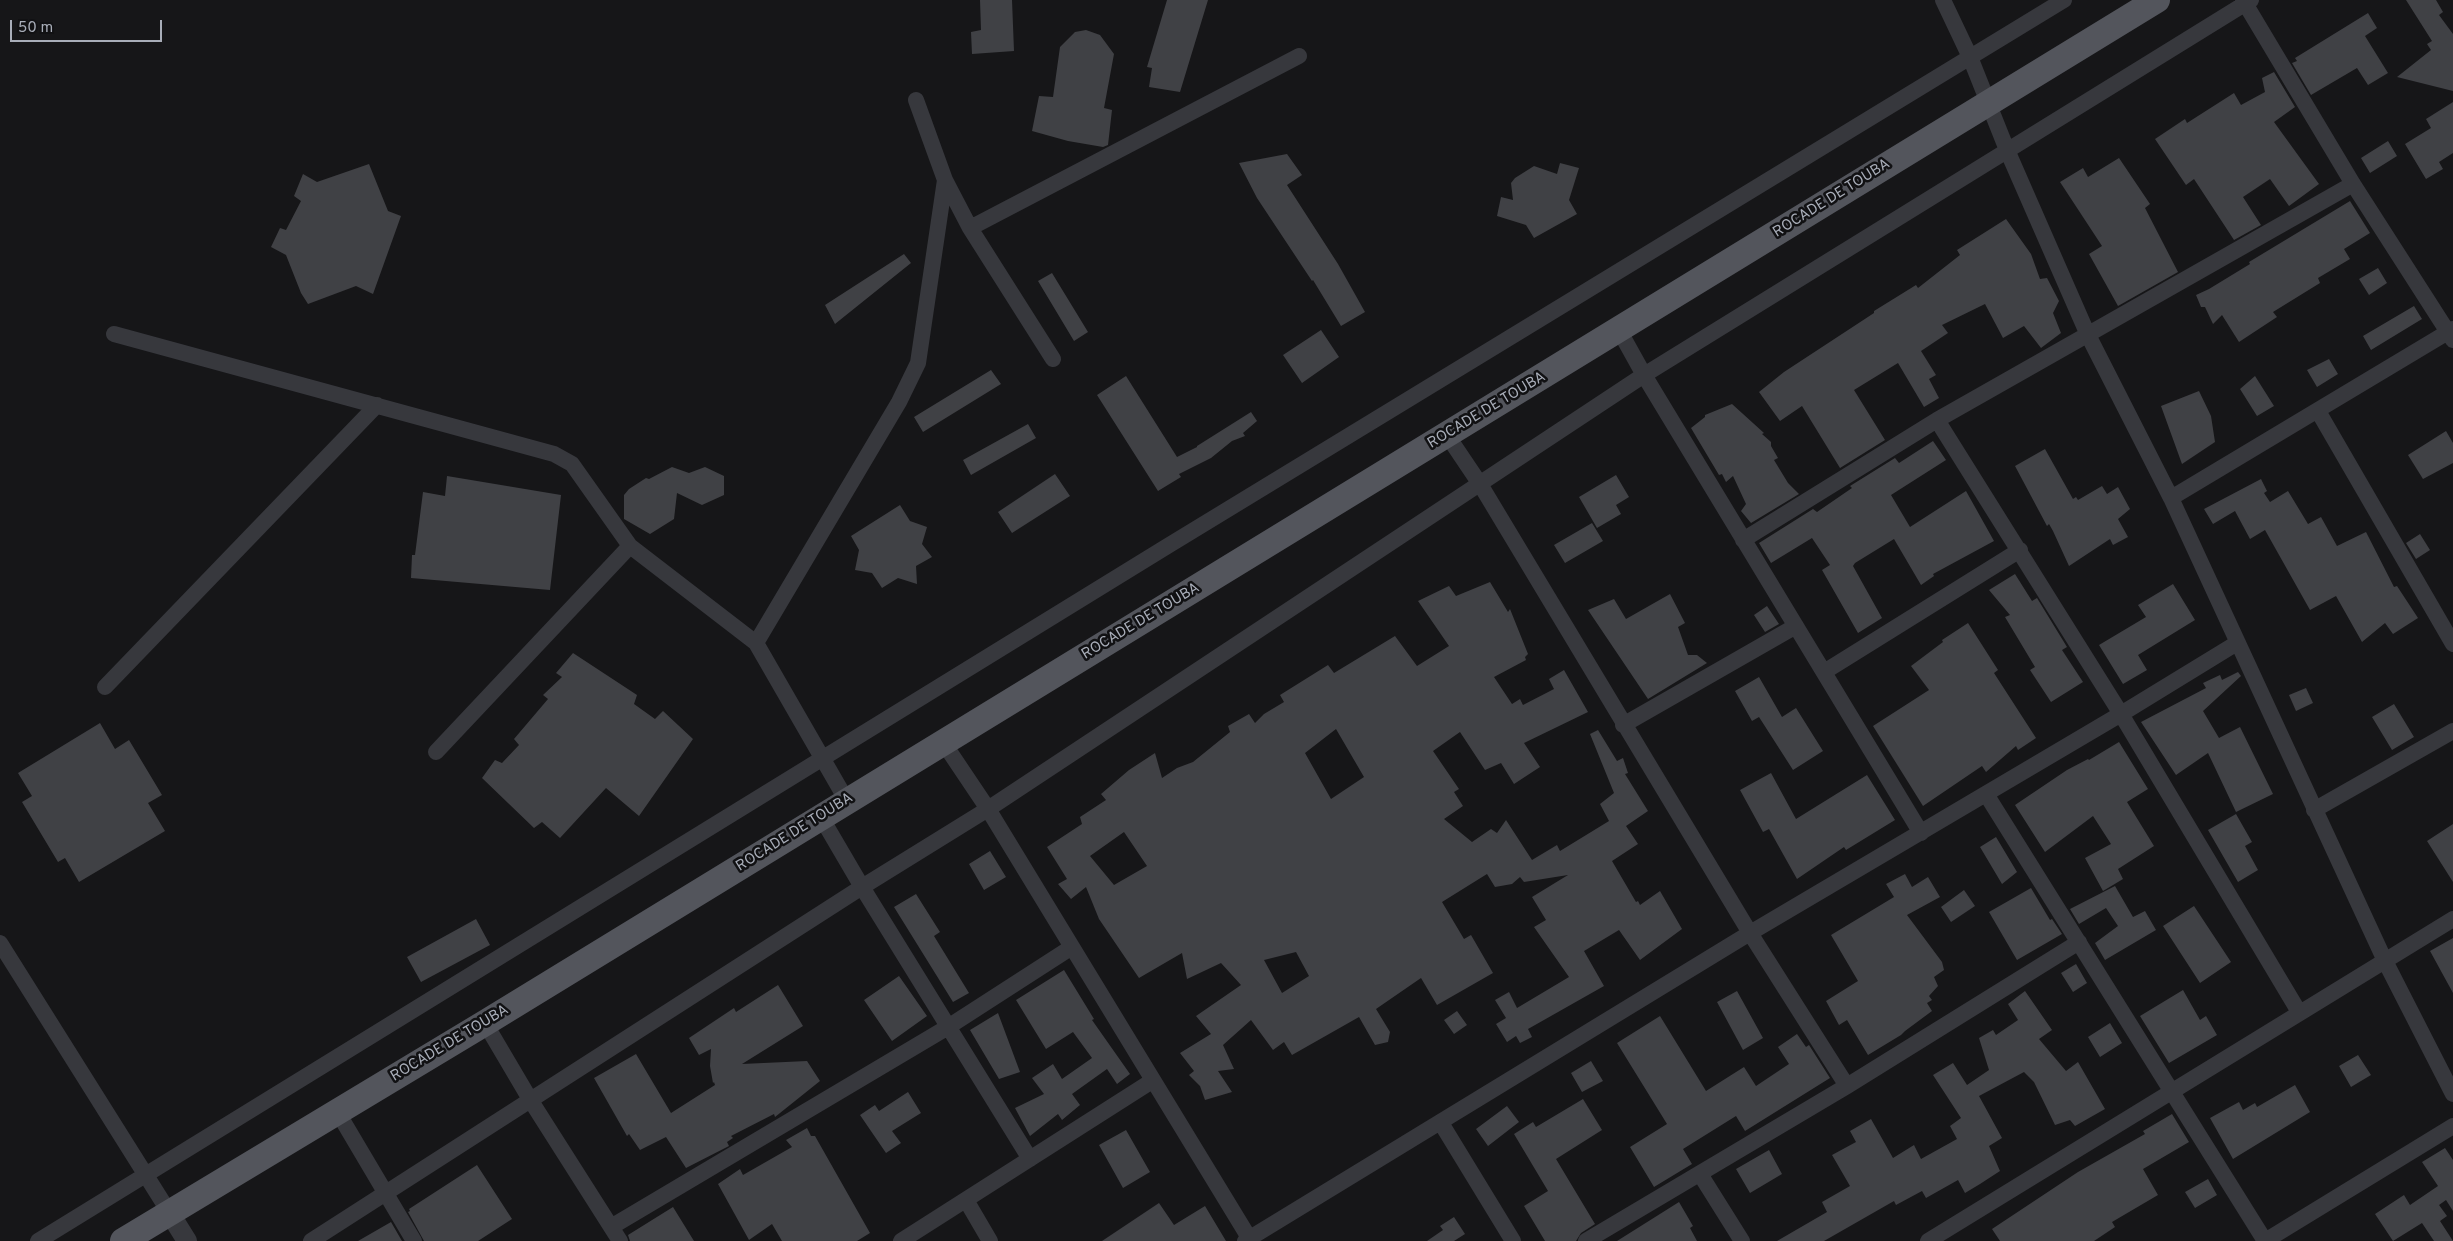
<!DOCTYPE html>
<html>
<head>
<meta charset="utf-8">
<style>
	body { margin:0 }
	#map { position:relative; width:2453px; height:1241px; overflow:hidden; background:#161618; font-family:Overpass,sans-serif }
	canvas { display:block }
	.scale { position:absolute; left:10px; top:20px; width:152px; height:22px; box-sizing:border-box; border:2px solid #a8adb8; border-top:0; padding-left:6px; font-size:15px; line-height:18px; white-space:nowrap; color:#a8adb8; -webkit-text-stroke:4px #111113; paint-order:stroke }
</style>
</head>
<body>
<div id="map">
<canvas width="2453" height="1241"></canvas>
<div class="scale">50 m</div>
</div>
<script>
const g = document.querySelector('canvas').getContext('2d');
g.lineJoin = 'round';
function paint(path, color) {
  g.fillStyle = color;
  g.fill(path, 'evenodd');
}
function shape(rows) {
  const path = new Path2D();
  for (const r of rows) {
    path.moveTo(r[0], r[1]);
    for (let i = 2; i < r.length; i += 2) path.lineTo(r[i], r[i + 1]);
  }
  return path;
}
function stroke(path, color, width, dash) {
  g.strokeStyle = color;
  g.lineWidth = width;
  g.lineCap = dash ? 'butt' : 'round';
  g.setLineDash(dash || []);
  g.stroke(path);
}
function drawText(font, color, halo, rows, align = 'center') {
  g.font = font + ' Overpass,sans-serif';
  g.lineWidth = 5;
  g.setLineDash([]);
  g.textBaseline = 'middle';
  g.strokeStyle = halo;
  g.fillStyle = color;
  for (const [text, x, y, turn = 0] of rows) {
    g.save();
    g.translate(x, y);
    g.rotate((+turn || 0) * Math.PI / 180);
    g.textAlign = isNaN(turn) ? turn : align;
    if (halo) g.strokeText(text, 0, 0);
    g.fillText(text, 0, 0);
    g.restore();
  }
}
paint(shape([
	[980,0,1012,0,1014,51,972,54,971,32,981,30],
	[1167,0,1208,0,1180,92,1149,87,1152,68,1147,67],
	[2406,0,2436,0,2443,12,2439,15,2453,34,2453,91,2397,77,2431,50,2427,44,2432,41],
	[2368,13,2377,28,2365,36,2388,73,2368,85,2357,68,2311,95,2292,63,2297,61,2295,58],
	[1086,30,1100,35,1114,54,1104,108,1112,110,1108,145,1103,147,1068,141,1032,131,1039,96,1053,97,1060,47,1075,32],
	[2274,72,2295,107,2274,122,2319,184,2289,206,2270,179,2243,197,2261,225,2234,240,2194,179,2186,185,2155,139,2185,119,2187,123,2234,93,2241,105,2265,92,2262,78],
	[2453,102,2453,153,2439,162,2443,169,2426,179,2405,144,2431,128,2426,119],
	[2388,141,2397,156,2370,173,2361,158],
	[1287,154,1302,175,1287,185,1338,264,1365,312,1341,326,1313,280,1312,281,1257,198,1239,163],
	[2119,158,2150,204,2145,208,2178,272,2118,306,2089,254,2102,246,2060,182,2083,168,2088,177],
	[1560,163,1579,168,1569,200,1577,214,1534,238,1526,225,1497,216,1501,197,1513,200,1511,183,1515,178,1534,166,1557,174],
	[369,164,388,211,401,216,373,294,356,286,308,304,301,293,286,255,271,247,280,228,286,230,301,201,294,196,303,174,317,182],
	[2350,201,2370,233,2344,249,2350,259,2318,278,2320,283,2273,312,2277,317,2239,342,2222,315,2213,324,2205,307,2201,307,2196,295,2209,289,2250,264,2249,262],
	[2006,219,2031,254,2040,279,2047,278,2059,301,2053,313,2061,333,2041,348,2024,326,2003,338,1985,304,1942,325,1948,333,1921,351,1936,375,1929,379,1939,398,1924,407,1898,363,1854,390,1885,440,1840,468,1802,406,1780,421,1759,392,1784,372,1874,313,1874,311,1916,285,1918,288,1960,255,1957,250],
	[904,254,911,263,835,324,825,305],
	[2378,268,2387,283,2369,295,2359,279],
	[1052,273,1088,332,1074,341,1038,281],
	[2414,306,2422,319,2371,350,2363,336],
	[1321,330,1339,357,1302,383,1283,355],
	[2329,359,2338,374,2317,387,2307,370],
	[991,370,1001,384,923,432,914,417],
	[1126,376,1177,457,1197,447,1197,446,1251,412,1257,421,1243,433,1245,436,1232,441,1211,458,1179,474,1181,477,1158,491,1097,395],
	[2255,376,2274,406,2257,416,2240,389],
	[2199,391,2211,416,2215,442,2182,464,2161,406],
	[1732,404,1764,433,1762,434,1771,442,1771,446,1778,458,1774,460,1788,483,1799,494,1751,523,1741,511,1746,504,1733,476,1726,482,1722,474,1719,475,1691,428,1705,417,1705,415],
	[1028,424,1036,438,971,475,963,460],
	[2446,431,2453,443,2453,463,2423,479,2408,455],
	[1933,441,1946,460,1891,495,1910,527,1966,491,1994,541,1933,574,1934,576,1921,585,1894,539,1855,563,1853,566,1882,618,1858,633,1822,570,1830,565,1812,538,1771,563,1759,543,1813,509,1817,512,1852,488,1850,486,1895,458,1899,463],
	[2045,449,2073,499,2076,497,2078,500,2102,486,2107,494,2118,487,2130,509,2118,519,2128,537,2113,545,2110,539,2069,566,2053,531,2049,524,2047,526,2015,466],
	[672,467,689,473,705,467,724,476,724,495,702,505,677,493,674,519,650,534,624,519,624,495,629,489,646,478,649,479],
	[1055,474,1070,496,1012,533,998,512],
	[1616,475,1629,497,1616,505,1621,514,1597,528,1579,497],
	[447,476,561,495,550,590,411,578,412,555,415,555,423,492,445,496],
	[2261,479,2267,491,2264,493,2270,502,2288,491,2308,524,2321,517,2337,546,2366,532,2394,587,2397,586,2418,618,2393,634,2385,623,2362,642,2336,596,2310,610,2265,530,2250,539,2235,511,2213,524,2204,509],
	[900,505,910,521,927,527,922,544,932,557,916,566,917,584,898,578,882,588,872,573,855,570,859,550,851,536],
	[1592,523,1603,541,1565,563,1554,545],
	[2420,534,2430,550,2416,559,2406,543],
	[2015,574,2032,601,2037,598,2067,647,2062,650,2083,682,2051,702,2030,670,2035,667,2005,617,2010,615,1989,590],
	[1490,582,1508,612,1510,609,1528,654,1525,657,1526,660,1494,677,1512,704,1520,699,1523,705,1554,689,1549,679,1564,670,1588,712,1524,743,1540,767,1514,784,1501,763,1485,770,1460,732,1433,751,1459,789,1454,792,1463,806,1444,819,1472,842,1491,829,1497,833,1506,820,1532,860,1557,845,1560,851,1609,821,1600,804,1614,793,1590,734,1598,730,1617,761,1623,758,1628,773,1625,774,1648,811,1626,826,1638,844,1612,861,1636,902,1638,901,1640,905,1660,891,1682,929,1640,960,1619,930,1584,951,1604,986,1528,1029,1532,1037,1520,1043,1516,1036,1507,1042,1496,1024,1506,1018,1495,1000,1509,992,1517,1008,1569,977,1534,927,1546,920,1532,897,1568,875,1524,882,1520,877,1512,884,1495,887,1487,874,1442,902,1464,939,1471,935,1493,973,1437,1005,1421,978,1376,1009,1390,1032,1388,1042,1375,1045,1359,1017,1292,1055,1284,1042,1273,1050,1251,1020,1223,1045,1234,1069,1218,1071,1232,1092,1205,1100,1200,1086,1189,1075,1194,1071,1180,1053,1211,1034,1196,1016,1241,985,1221,963,1187,979,1182,953,1139,978,1099,919,1086,887,1071,899,1058,884,1067,879,1047,847,1082,824,1080,817,1106,800,1101,794,1129,770,1155,753,1162,778,1177,768,1193,762,1230,732,1228,726,1249,714,1255,723,1264,714,1284,702,1280,695,1328,665,1334,673,1395,636,1417,666,1449,646,1418,601,1449,586,1456,596],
	[1336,729,1364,777,1331,799,1305,753],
	[1124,832,1147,866,1114,885,1090,856],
	[1296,952,1309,976,1282,993,1264,960],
	[2173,584,2195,620,2138,655,2147,670,2123,684,2099,645,2146,617,2138,605],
	[1670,594,1685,623,1678,627,1688,655,1697,655,1707,663,1648,699,1588,610,1614,599,1626,619],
	[1767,606,1779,624,1765,632,1754,615],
	[1968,623,1998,670,1994,673,2036,738,2018,750,2016,746,1986,772,1982,766,1923,806,1873,726,1929,690,1911,666,1943,642,1942,640],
	[573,653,637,695,634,704,655,719,663,711,693,739,639,816,606,788,560,838,542,822,534,828,482,778,495,760,502,763,519,745,514,739,548,699,543,695,562,677,556,673],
	[2238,672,2241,676,2203,711,2219,738,2240,727,2273,794,2236,812,2208,753,2176,775,2141,722,2206,688,2203,683,2220,675,2222,680],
	[1759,677,1782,717,1796,708,1823,751,1793,770,1759,717,1752,721,1735,691],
	[2306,688,2313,703,2296,711,2289,695],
	[2394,704,2414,737,2392,750,2372,717],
	[100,723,115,749,129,740,162,795,148,803,165,831,79,882,65,858,58,862,22,802,32,796,18,773],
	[2119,742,2148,789,2127,802,2154,846,2118,869,2123,879,2103,891,2085,858,2111,844,2093,816,2045,852,2015,805,2067,770,2088,759,2089,760],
	[1771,773,1796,819,1867,775,1895,820,1846,850,1844,847,1797,879,1769,829,1763,832,1740,790],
	[2236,814,2252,842,2245,846,2258,870,2238,882,2208,830],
	[2453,824,2453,882,2427,841],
	[1996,837,2017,872,2002,884,1980,847],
	[990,851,1006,877,984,890,969,864],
	[1905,874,1912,887,1928,877,1940,897,1907,915,1942,962,1944,970,1934,977,1938,986,1929,996,1932,1000,1927,1003,1932,1011,1905,1031,1901,1035,1868,1055,1847,1020,1839,1025,1826,1001,1858,981,1831,935,1894,897,1886,884],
	[2115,886,2133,917,2145,911,2156,930,2105,960,2095,943,2118,926,2106,908,2079,924,2070,909],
	[2031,888,2050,920,2052,919,2062,934,2017,960,1989,912],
	[1964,890,1975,906,1951,922,1941,907],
	[916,894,940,932,934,936,969,993,953,1002,894,907],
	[2194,906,2231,962,2200,983,2163,926],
	[476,919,490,945,421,982,407,957],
	[2453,938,2453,993,2430,951],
	[2076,964,2087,983,2073,992,2061,973],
	[1064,970,1094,1019,1092,1020,1130,1074,1117,1084,1107,1069,1072,1094,1080,1105,1062,1120,1058,1114,1030,1136,1015,1108,1044,1094,1032,1078,1053,1064,1062,1079,1092,1058,1073,1032,1046,1049,1016,1000],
	[899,976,927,1016,892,1041,864,1000],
	[778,985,803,1026,742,1064,807,1061,820,1081,775,1117,774,1114,731,1136,733,1138,727,1142,729,1146,686,1168,666,1137,640,1150,629,1134,627,1136,594,1078,636,1054,671,1113,715,1085,714,1082,713,1083,710,1066,711,1049,699,1055,689,1038,734,1008,736,1012],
	[2183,990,2200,1020,2206,1016,2217,1035,2169,1063,2140,1016],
	[1737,991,1763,1038,1743,1050,1717,1002],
	[2025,991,2052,1030,2039,1039,2066,1071,2078,1062,2105,1109,2075,1126,2070,1120,2055,1125,2034,1082,2024,1072,1979,1096,2002,1138,1989,1146,2000,1171,1980,1184,1965,1193,1958,1180,1926,1198,1922,1191,1896,1205,1894,1201,1824,1241,1777,1241,1827,1212,1822,1202,1850,1186,1832,1155,1856,1142,1850,1131,1871,1119,1893,1158,1914,1145,1921,1159,1957,1139,1950,1126,1961,1118,1933,1075,1953,1063,1967,1085,1989,1070,1979,1038,1993,1030,1996,1035,2018,1020,2008,1004],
	[1457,1011,1467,1025,1454,1034,1444,1020],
	[998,1013,1020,1072,999,1079,970,1030],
	[1660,1016,1706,1091,1744,1067,1756,1086,1789,1064,1778,1047,1797,1034,1806,1047,1809,1045,1830,1078,1745,1131,1736,1116,1683,1149,1692,1164,1654,1187,1630,1147,1667,1124,1617,1043],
	[2110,1023,2122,1043,2100,1057,2088,1037],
	[2358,1055,2371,1075,2351,1087,2339,1066],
	[1591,1061,1603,1081,1582,1092,1571,1073],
	[2295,1085,2310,1112,2233,1159,2210,1118,2239,1102,2243,1110,2255,1103,2257,1107],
	[908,1092,921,1113,892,1131,901,1143,886,1153,860,1115,875,1105,879,1111],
	[1583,1099,1602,1130,1556,1159,1595,1224,1581,1233,1576,1241,1545,1241,1524,1206,1548,1191,1514,1134,1533,1122,1536,1127],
	[1507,1106,1519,1122,1488,1146,1476,1129],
	[2172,1114,2189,1142,2143,1169,2158,1195,2112,1222,2115,1227,2094,1241,2000,1241,1992,1229,2078,1172,2145,1134,2143,1131],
	[807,1128,811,1136,815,1136,870,1233,857,1241,782,1241,772,1224,749,1240,718,1184,740,1169,743,1175,792,1147,786,1140],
	[1126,1130,1150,1172,1123,1188,1099,1145],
	[2445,1148,2453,1160,2453,1211,2446,1200,2439,1205,2447,1216,2440,1221,2453,1241,2434,1241,2422,1223,2393,1241,2375,1214,2404,1195,2410,1205,2438,1186,2422,1162],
	[1769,1150,1782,1174,1750,1193,1736,1169],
	[477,1165,512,1219,478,1241,424,1241,408,1212,410,1211,409,1209],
	[2208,1179,2217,1195,2195,1208,2185,1192],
	[1679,1202,1693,1226,1690,1228,1697,1241,1617,1241],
	[1159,1203,1174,1225,1205,1206,1226,1241,1102,1241],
	[673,1207,694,1241,630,1241,628,1235],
	[1454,1217,1465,1234,1454,1241,1427,1241,1443,1230,1440,1226],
	[391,1222,402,1241,358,1241]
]), '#404145');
stroke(shape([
	[1943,0,1970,57,2007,150,2088,335,2171,498,2385,961,2453,1094],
	[2243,0,2353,184,2453,340],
	[916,100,945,180,970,228,1053,359],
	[970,228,1299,56],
	[1619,330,1644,375,1921,833],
	[114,334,554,454,572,464,630,546,756,643,847,801],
	[2318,411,2453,644],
	[1937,420,2121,714,2299,1012],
	[1447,435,1480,484,1750,933,1847,1086],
	[2171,498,2453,329],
	[1743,540,1937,420,2353,184],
	[756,643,899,402,918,363,945,180],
	[1824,672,2020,550],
	[105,687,377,405],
	[1623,725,1796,626],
	[943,742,988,809,1251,1241],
	[436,752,630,546],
	[1986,794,2265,1241],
	[2314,810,2453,731],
	[821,817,862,887,1030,1159],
	[0,943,169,1212],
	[485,1023,531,1101,620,1241],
	[337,1111,414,1241],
	[1441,1123,1513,1241],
	[1700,1174,1742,1241],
	[966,1200,990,1241],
	[611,1227,948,1027,1072,947],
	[38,1241,1166,547,2064,0],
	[311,1241,862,887,988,809,1644,375,2251,0],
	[901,1241,1152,1081],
	[1245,1241,1750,933,2121,714,2237,643],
	[1586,1241,1847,1086,2079,942],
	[1928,1241,2453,919],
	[2265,1241,2453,1126]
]), '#37383d', 16);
stroke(shape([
	[169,1212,187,1241]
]), '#37383d', 20);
stroke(shape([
	[123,1241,485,1023,2157,0]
]), '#53555c', 26);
drawText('15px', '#a8adb8', '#111113', [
	["ROCADE DE TOUBA",1832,199,-32],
	["ROCADE DE TOUBA",1487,411,-31],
	["ROCADE DE TOUBA",1141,622,-31],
	["ROCADE DE TOUBA",795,833,-32],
	["ROCADE DE TOUBA",450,1044,-31]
]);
</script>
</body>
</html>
